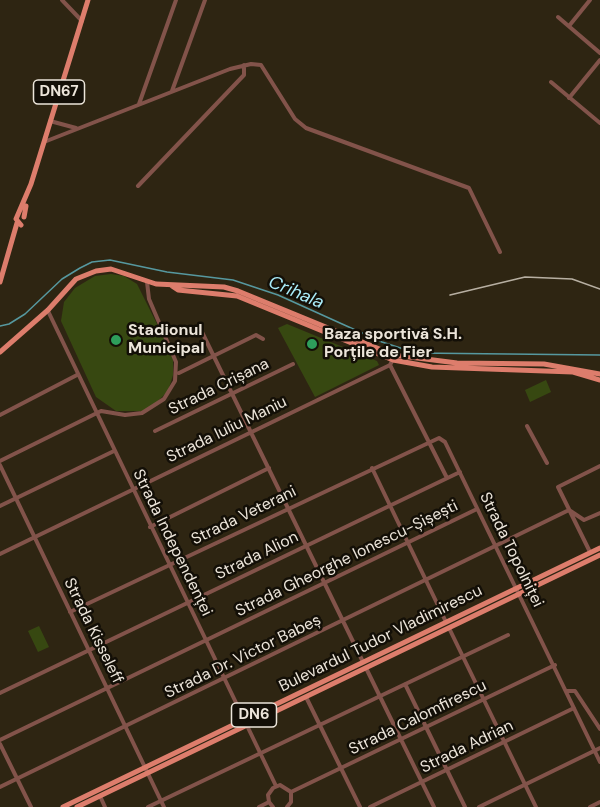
<!DOCTYPE html>
<html>
<head>
<meta charset="utf-8">
<style>
	body { margin:0 }
	canvas { display:block; background:#2e2512 }
</style>
</head>
<body>
<canvas width="600" height="807"></canvas>
<script>
const g = document.querySelector('canvas').getContext('2d');
g.lineJoin = 'round';
function paint(path, color) {
  g.fillStyle = color;
  g.fill(path, 'evenodd');
}
function shape(rows) {
  const path = new Path2D();
  for (const r of rows) {
    path.moveTo(r[0], r[1]);
    for (let i = 2; i < r.length; i += 2) path.lineTo(r[i], r[i + 1]);
  }
  return path;
}
function stroke(path, color, width, dash) {
  g.strokeStyle = color;
  g.lineWidth = width;
  g.lineCap = dash ? 'butt' : 'round';
  g.setLineDash(dash || []);
  g.stroke(path);
}
function drawText(font, color, halo, rows, align = 'center') {
  g.font = font + ' "DM Sans",sans-serif';
  g.lineWidth = 5;
  g.setLineDash([]);
  g.textBaseline = 'middle';
  g.strokeStyle = halo;
  g.fillStyle = color;
  for (const [text, x, y, turn = 0] of rows) {
    g.save();
    g.translate(x, y);
    g.rotate((+turn || 0) * Math.PI / 180);
    g.textAlign = isNaN(turn) ? turn : align;
    if (halo) g.strokeText(text, 0, 0);
    g.fillText(text, 0, 0);
    g.restore();
  }
}
paint(shape([
	[111,274,124,276,137,284,173,356,173,375,168,391,154,405,142,411,116,411,96,397,61,321,64,302,75,288,95,276],
	[287,324,377,361,379,365,315,397,278,328],
	[546,380,551,392,530,402,525,390],
	[39,626,49,647,38,652,28,631]
]), '#374811');
stroke(shape([
	[0,326,9,324,25,314,62,279,80,268,92,262,110,260,167,272,233,280,278,295,382,342,416,353,600,355]
]), '#56989f', 1.5);
stroke(shape([
	[62,0,82,21],
	[558,17,600,53],
	[569,26,590,0],
	[551,82,600,123],
	[172,91,205,0],
	[569,98,600,60],
	[139,104,176,0],
	[50,121,76,128],
	[44,142,230,69,251,64,261,65,295,119,306,128,469,188,500,252],
	[138,186,244,75,244,65],
	[48,311,276,786],
	[199,326,363,662],
	[390,365,447,478],
	[179,373,256,335,263,339],
	[0,415,77,375],
	[527,426,547,463],
	[155,431,293,364],
	[0,461,101,411,125,415,142,413,164,399,175,381,176,362,149,299,147,282],
	[0,465,164,807],
	[372,468,446,622],
	[0,506,114,451],
	[150,527,269,468],
	[590,552,558,487,600,466],
	[0,554,390,365,393,359],
	[70,612,439,438,445,442,600,762],
	[449,628,536,807],
	[366,668,434,807],
	[405,684,465,807],
	[567,691,575,691,600,729],
	[0,693,460,472],
	[306,697,360,807],
	[0,740,477,509],
	[0,744,31,807],
	[0,787,569,510,584,520,600,513],
	[291,792,555,665],
	[100,796,105,807],
	[148,807,508,635],
	[259,807,269,802],
	[273,807,269,802,268,795,273,788,280,785,291,792,291,802,287,807],
	[370,807,574,708],
	[479,807,600,748],
	[590,807,600,802]
]), '#82534a', 4);
stroke(shape([
	[24,217,26,206],
	[21,225,16,219,31,184,88,0],
	[0,282,17,223],
	[172,286,178,290,237,296,393,360,432,367,573,372,600,380],
	[0,352,48,310,76,279,96,271,111,269,156,284,224,287,238,291,394,355,457,363,544,364,600,374],
	[63,807,600,548],
	[77,807,600,555]
]), '#dd7d6c', 5);
stroke(shape([
	[450,295,525,277,572,279,600,289]
]), '#b7afa2', 1.5);
for (const [x, y, r, color] of [
	[116,340,6,"#2e9e5b"],
	[312,344,6,"#2e9e5b"]
]) {
  const dot = new Path2D();
  dot.arc(x, y, r, 0, 2 * Math.PI);
  g.fillStyle = color;
  g.fill(dot);
  stroke(dot, '#130f07', 2);
}
for (const [x, y, w] of [
	[59,92,51],
	[254,715,45]
]) {
  const box = new Path2D();
  box.roundRect(x - w / 2, y - 12, w, 24, 4.5);
  g.fillStyle = '#130f07';
  g.fill(box);
  stroke(box, '#ece5da', 1.5);
}
drawText('bold 15px', '#ece5da', null, [
	["DN67",59,92],
	["DN6",254,715]
]);
drawText('bold 16px', '#ece5da', '#130f07', [
	["Stadionul",128,331],
	["Municipal",128,349],
	["Baza sportivă S.H.",324,335],
	["Porțile de Fier",324,353]
], 'left');
drawText('16px', '#ece5da', '#130f07', [
	["Strada Crișana",219,387,-26],
	["Strada Iuliu Maniu",227,430,-26],
	["Strada Veterani",244,516,-26],
	["Strada Independenței",172,543,64],
	["Strada Topolniței",511,550,64],
	["Strada Alion",257,556,-26],
	["Strada Gheorghe Ionescu-Șișești",347,559,-26],
	["Strada Kisseleff",93,631,64],
	["Bulevardul Tudor Vladimirescu",381,639,-26],
	["Strada Dr. Victor Babeș",243,657,-26],
	["Strada Calomfirescu",418,718,-26],
	["Strada Adrian",467,747,-26]
]);
drawText('italic 18px', '#aaedfa', '#130f07', [
	["Crihala",296,293,23]
]);
</script>
</body>
</html>
